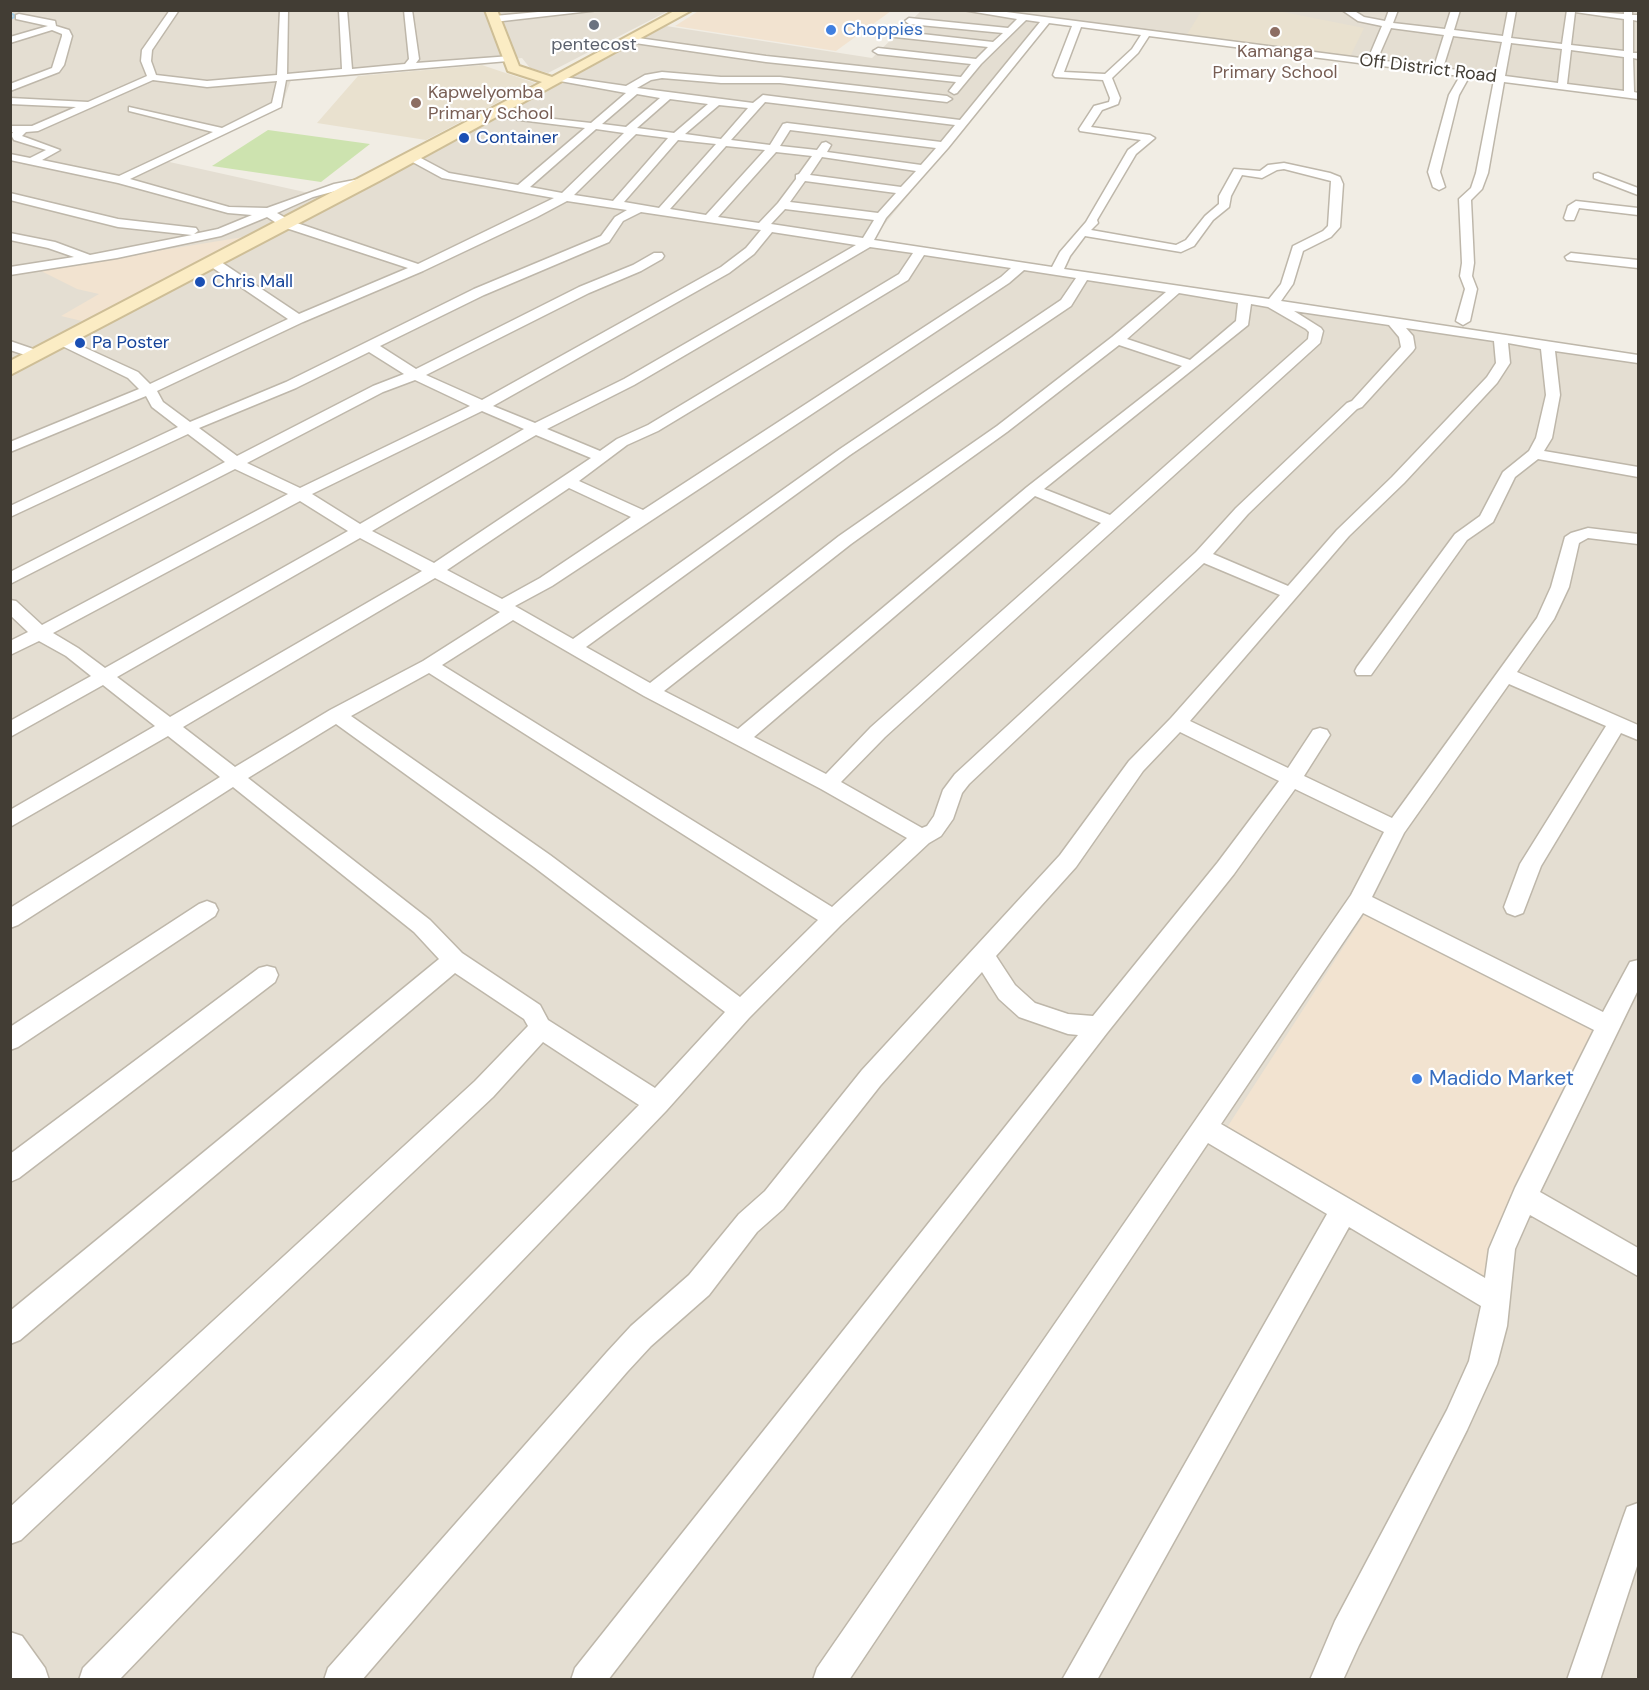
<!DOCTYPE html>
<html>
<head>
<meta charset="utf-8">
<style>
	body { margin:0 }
	#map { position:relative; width:1649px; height:1690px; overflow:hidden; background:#f1ede4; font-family:"DM Sans",sans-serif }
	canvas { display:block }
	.frame { position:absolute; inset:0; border:12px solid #423d34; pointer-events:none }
</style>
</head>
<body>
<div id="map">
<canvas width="1649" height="1690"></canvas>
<div class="frame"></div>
</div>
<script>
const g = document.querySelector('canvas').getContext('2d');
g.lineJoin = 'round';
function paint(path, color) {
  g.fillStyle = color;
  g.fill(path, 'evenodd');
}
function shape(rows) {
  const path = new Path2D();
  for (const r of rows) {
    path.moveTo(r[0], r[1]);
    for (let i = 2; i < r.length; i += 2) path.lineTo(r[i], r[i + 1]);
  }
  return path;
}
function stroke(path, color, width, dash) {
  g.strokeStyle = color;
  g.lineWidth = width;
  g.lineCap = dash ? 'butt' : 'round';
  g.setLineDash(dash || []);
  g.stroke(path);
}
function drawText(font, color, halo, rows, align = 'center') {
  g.font = font + ' "DM Sans",sans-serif';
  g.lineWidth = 4.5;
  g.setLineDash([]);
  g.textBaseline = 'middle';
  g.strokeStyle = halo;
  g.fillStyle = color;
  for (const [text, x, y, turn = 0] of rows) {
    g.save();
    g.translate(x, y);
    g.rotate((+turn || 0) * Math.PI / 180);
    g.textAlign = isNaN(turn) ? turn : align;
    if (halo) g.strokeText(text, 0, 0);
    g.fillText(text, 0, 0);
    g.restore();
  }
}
paint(shape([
	[11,11,668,11,548,73,530,68,522,58,291,80,282,105,165,161,327,197,11,363],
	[921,11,1638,11,1638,96,1048,21,967,124,869,243,1638,360,1638,1679,11,1680,11,370,212,263,411,165,666,26,872,58]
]), '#e4ded2');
paint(shape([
	[700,10,891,10,891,11,836,51,675,26],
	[256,235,82,321,61,316,99,294,77,289,39,270],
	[1366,912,1599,1030,1484,1281,1226,1129]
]), '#f2e3d0');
paint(shape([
	[1202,10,1278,11,1364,28,1350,57,1186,36],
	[482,65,535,83,426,140,317,123,358,76]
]), '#e9e1cf');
paint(shape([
	[268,130,370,144,321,182,212,166]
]), '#cde3af');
stroke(shape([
	[10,13,16,16,10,19]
]), '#a3cfeb', 2);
const street = shape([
	[170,10,179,10,152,50,151,61,156,75,207,81,277,75,280,10,288,10,287,74,342,69,339,10,347,10,352,69,405,64,409,59,404,10,412,10,419,59,416,63,511,56,511,60,508,61,286,80,281,107,130,179,229,207,267,208,334,184,380,175,380,179,313,197,277,213,291,221,418,264,554,198,442,178,409,160,409,156,417,156,449,173,518,185,585,128,495,117,490,114,491,112,591,123,626,93,560,81,557,80,557,76,626,86,645,75,662,72,721,77,780,77,947,96,952,99,947,102,780,83,721,83,662,78,651,80,637,88,753,103,763,95,960,120,1040,22,1026,20,981,64,957,93,954,94,949,91,956,82,766,62,628,42,628,38,631,37,766,56,961,77,971,64,878,54,873,51,878,48,976,59,988,47,895,37,890,34,895,31,993,42,1003,33,909,24,905,21,909,18,1008,28,1017,19,963,10,991,10,1368,59,1382,26,1358,21,1342,10,1353,10,1364,17,1385,21,1389,10,1398,10,1393,23,1445,29,1451,10,1460,10,1454,30,1503,36,1508,10,1516,10,1511,38,1562,44,1567,10,1624,14,1624,10,1632,10,1632,15,1638,15,1638,21,1633,20,1633,53,1638,53,1638,59,1633,58,1634,92,1638,93,1638,99,1504,82,1488,173,1482,189,1471,200,1474,263,1472,276,1477,289,1470,321,1463,325,1456,321,1465,289,1460,276,1462,263,1459,199,1471,188,1476,173,1494,80,1469,77,1459,95,1440,172,1445,187,1439,190,1433,187,1428,172,1449,95,1460,76,1149,36,1138,53,1112,78,1120,98,1118,104,1102,110,1091,127,1150,135,1155,138,1136,154,1097,220,1098,223,1091,230,1176,245,1186,240,1205,216,1219,204,1219,196,1234,169,1260,171,1268,165,1284,163,1330,173,1340,177,1343,184,1340,227,1331,237,1303,251,1293,284,1281,301,1638,355,1638,363,1555,351,1560,395,1552,438,1544,451,1638,467,1638,477,1538,459,1515,477,1493,522,1467,540,1371,675,1357,675,1355,671,1357,667,1455,534,1480,516,1503,472,1529,451,1536,438,1546,395,1541,349,1508,343,1510,363,1497,383,1404,483,1349,536,1190,721,1288,768,1313,730,1320,728,1327,730,1330,735,1304,776,1392,818,1537,618,1551,587,1565,537,1571,533,1588,528,1638,534,1638,544,1588,538,1579,543,1569,587,1554,619,1517,672,1638,725,1638,740,1621,733,1541,866,1523,913,1515,916,1507,913,1504,907,1520,864,1606,726,1509,684,1404,833,1372,897,1603,1012,1630,962,1638,960,1638,990,1540,1192,1638,1248,1638,1276,1530,1215,1515,1249,1507,1326,1497,1364,1467,1430,1359,1645,1343,1680,1310,1680,1335,1621,1447,1410,1469,1361,1481,1306,1349,1227,1097,1680,1062,1680,1327,1214,1208,1143,849,1680,813,1680,817,1668,1351,895,1384,832,1295,789,1234,874,1107,1033,608,1680,571,1680,575,1668,1078,1035,1068,1034,1019,1017,999,999,982,972,880,1086,783,1209,757,1232,709,1295,651,1346,627,1372,362,1680,324,1680,328,1668,607,1352,631,1326,689,1275,739,1214,765,1191,862,1070,1060,855,1129,761,1171,718,1280,595,1204,563,969,784,962,793,953,819,941,836,929,843,841,925,749,1018,666,1111,119,1680,79,1680,83,1668,639,1105,543,1042,493,1097,21,1540,10,1544,10,1507,475,1081,528,1026,524,1019,455,973,20,1340,10,1344,10,1311,439,959,414,932,233,787,18,925,10,928,10,908,220,777,168,736,10,827,10,810,155,726,103,685,10,737,10,721,91,676,66,656,39,641,10,655,10,641,28,632,10,615,10,600,16,601,42,625,288,494,235,469,10,584,10,572,225,462,188,434,10,517,10,506,178,427,152,407,146,396,10,452,10,442,139,389,128,378,54,342,61,338,66,339,138,372,150,384,288,319,210,266,208,263,210,260,218,260,299,314,408,268,283,227,267,217,221,236,117,258,10,275,10,267,74,257,48,248,10,240,10,233,55,242,90,255,192,235,118,227,10,200,10,193,118,219,196,228,198,231,194,234,218,229,252,215,228,213,118,183,10,160,10,154,30,158,46,150,14,140,11,135,13,132,10,132,10,126,32,126,76,107,10,104,10,98,88,102,147,76,141,61,142,50,170,10],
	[1575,12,1624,19,1624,51,1571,45,1575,12],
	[1049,23,1072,26,1053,75,1055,77,1103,80,1110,98,1109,102,1094,106,1079,129,1080,131,1141,140,1128,150,1086,222,1060,252,1052,267,874,240,886,218,948,148,1049,23],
	[1081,27,1141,35,1132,49,1105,74,1064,72,1081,27],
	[1391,28,1444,35,1434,67,1377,60,1391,28],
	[1453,36,1502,42,1495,75,1443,68,1453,36],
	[1511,43,1562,49,1558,83,1505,76,1511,43],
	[1571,50,1624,57,1624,91,1567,84,1571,50],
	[153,80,207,87,277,81,272,103,222,128,129,107,129,111,213,132,119,176,42,160,60,150,22,136,26,132,38,131,153,80],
	[637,94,660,98,626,127,602,124,637,94],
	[670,99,708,104,674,133,637,128,670,99],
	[765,102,955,125,941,142,787,123,783,124,770,145,731,140,765,102],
	[719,105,748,108,721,139,685,134,719,105],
	[596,129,624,133,562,193,530,187,596,129],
	[790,130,936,148,921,165,827,152,831,145,826,142,822,143,817,150,780,146,790,130],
	[636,134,668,138,613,201,574,195,636,134],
	[678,140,716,144,659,208,624,202,678,140],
	[726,146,765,150,706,215,670,209,726,146],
	[776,152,812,156,799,174,796,175,796,179,778,203,759,223,718,217,776,152],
	[822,157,916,171,901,187,810,175,822,157],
	[1284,169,1331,181,1328,226,1323,231,1293,246,1281,284,1269,299,1064,269,1070,256,1085,236,1181,252,1194,246,1213,220,1229,207,1231,196,1242,175,1262,178,1277,170,1284,169],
	[805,181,896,193,878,213,790,202,805,181],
	[567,201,627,210,615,217,601,236,474,289,286,382,190,422,163,402,157,391,303,322,423,271,537,217,567,201],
	[785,209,874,220,863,238,771,224,785,209],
	[641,212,761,230,746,248,721,267,482,400,426,375,589,293,641,271,662,259,664,256,662,253,654,253,633,265,579,287,416,369,380,346,484,295,609,242,623,221,641,212],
	[772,232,856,245,624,379,535,423,493,406,729,273,754,254,772,232],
	[870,247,913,253,899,274,648,425,617,439,600,451,547,429,634,385,870,247],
	[924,255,1011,268,1001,277,643,510,579,481,627,445,658,431,908,280,924,255],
	[1024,270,1076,278,1061,300,840,449,573,639,515,606,552,586,705,485,1009,283,1024,270],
	[1087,280,1166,292,1112,337,997,426,839,536,650,683,586,647,850,455,1071,306,1087,280],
	[1179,293,1238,303,1236,321,1190,360,1127,339,1179,293],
	[1251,304,1268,307,1306,329,1309,332,1308,339,1110,515,1044,489,1248,325,1251,304],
	[1294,311,1389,325,1399,337,1401,347,1352,401,1347,403,1236,508,1196,552,955,774,943,790,934,816,927,826,922,828,841,782,885,737,1320,343,1323,331,1321,328,1294,311],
	[1406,328,1494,341,1496,363,1487,377,1392,477,1337,530,1288,586,1213,554,1248,514,1357,409,1362,407,1413,351,1415,348,1413,336,1406,328],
	[1119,345,1182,366,1027,487,738,729,664,691,851,544,1007,432,1119,345],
	[369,352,404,374,373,386,237,456,199,428,296,388,369,352],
	[415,380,470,406,300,488,247,463,383,392,415,380],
	[482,411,524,429,360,524,312,494,482,411],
	[536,435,591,458,434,563,372,531,536,435],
	[569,488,631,517,540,578,502,599,447,570,569,488],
	[1035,496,1101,523,871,727,826,774,754,737,1035,496],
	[300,501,348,531,105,668,78,648,53,633,300,501],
	[360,538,422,571,170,717,117,677,360,538],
	[435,578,500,612,423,661,330,710,235,767,183,727,435,578],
	[513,620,644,696,821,789,907,838,832,907,442,665,513,620],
	[429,673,818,920,740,997,550,855,351,716,429,673],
	[336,724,534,867,725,1012,655,1088,548,1020,540,1005,462,953,430,920,248,778,336,724],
	[1180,732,1279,781,1218,862,1093,1016,1068,1014,1035,1003,1015,985,996,956,1076,867,1143,771,1180,732],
	[1363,913,1594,1030,1515,1188,1489,1249,1485,1278,1221,1124,1363,913],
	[560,10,599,10,494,22,490,19,494,16,560,10],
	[19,14,55,21,56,26,69,30,72,36,64,65,59,72,10,91,10,84,52,68,62,36,62,34,52,30,10,43,10,37,48,26,16,19,16,15,19,14],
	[1598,173,1638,188,1638,195,1594,178,1594,174,1598,173],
	[1576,201,1638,208,1638,215,1579,208,1574,220,1566,220,1564,218,1568,206,1576,201],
	[1571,253,1638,260,1638,268,1567,260,1565,257,1571,253],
	[10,341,42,352,44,355,37,359,10,350,10,341],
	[207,901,215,904,218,910,215,916,18,1047,10,1050,10,1027,199,904,207,901],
	[267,966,275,968,278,975,275,982,19,1178,10,1182,10,1154,259,968,267,966],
	[1638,1503,1638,1563,1600,1680,1567,1680,1623,1518,1627,1507,1638,1503],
	[10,1632,22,1636,45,1668,49,1680,13,1680,10,1677,10,1632]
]);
const secondary = shape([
	[485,10,497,10,519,66,552,77,676,10,692,10,381,180,10,375,10,361,542,82,508,71,485,10]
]);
stroke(street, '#beb7aa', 3);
stroke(secondary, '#cebe96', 4);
paint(street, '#fff');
paint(secondary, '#fbecc4');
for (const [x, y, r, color] of [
	[594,25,6,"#6b7280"],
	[831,30,6,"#3f7fe0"],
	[1275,32,6,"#8d6e63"],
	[416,103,6,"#8d6e63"],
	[464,138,6,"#1a4fb4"],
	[200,282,6,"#1a4fb4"],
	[80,343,6,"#1a4fb4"],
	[1417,1079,6,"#3f7fe0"]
]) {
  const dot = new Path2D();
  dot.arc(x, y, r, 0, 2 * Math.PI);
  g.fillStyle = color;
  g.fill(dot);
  stroke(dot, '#fff', 2);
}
drawText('18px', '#366cbe', '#fff', [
	["Choppies",843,30]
], 'left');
drawText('18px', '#5b616d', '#fff', [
	["pentecost",594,45]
]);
drawText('18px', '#785e54', '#fff', [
	["Kamanga",1275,52],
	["Primary School",1275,73],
	["Kapwelyomba",428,93,"left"],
	["Primary School",428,114,"left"]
]);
drawText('18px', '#423d34', '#fff', [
	["Off District Road",1428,69,7]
]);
drawText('18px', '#164399', '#fff', [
	["Container",476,138],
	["Chris Mall",212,282],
	["Pa Poster",92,343]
], 'left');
drawText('21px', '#366cbe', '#fff', [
	["Madido Market",1429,1079]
], 'left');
</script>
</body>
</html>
